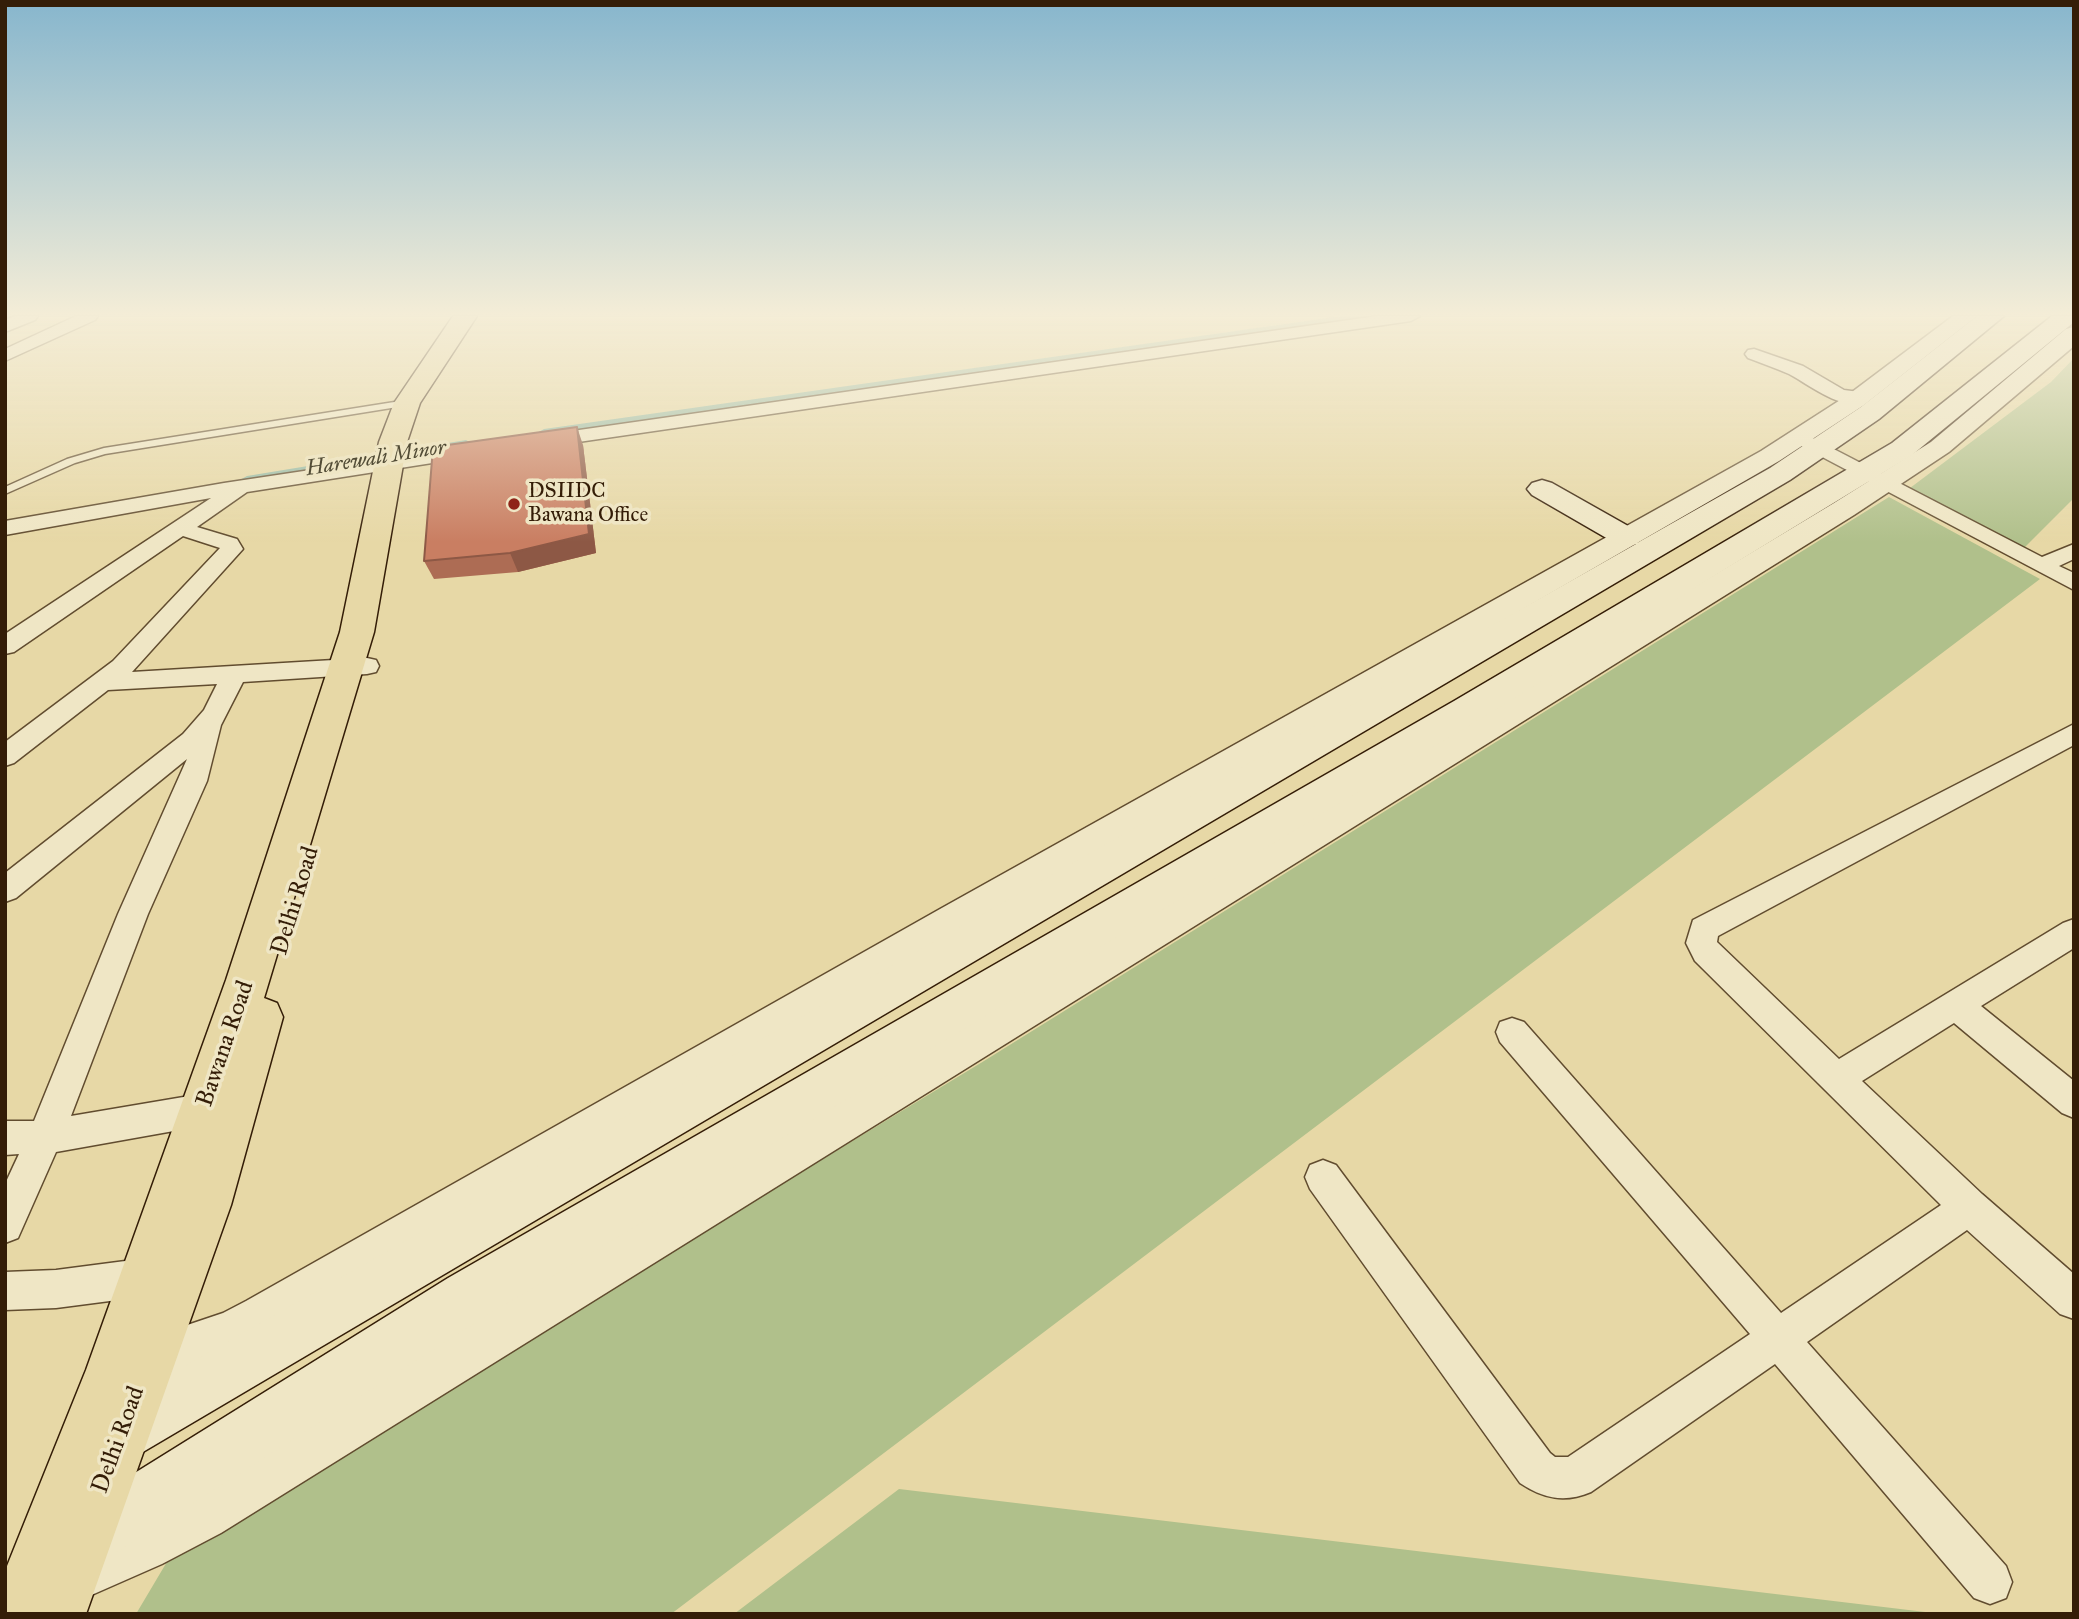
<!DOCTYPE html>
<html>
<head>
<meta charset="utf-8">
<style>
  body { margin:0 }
  #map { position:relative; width:2079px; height:1619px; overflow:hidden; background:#e7d8a6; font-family:"IM FELL Great Primer",serif }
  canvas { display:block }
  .frame { position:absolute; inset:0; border:7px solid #341d07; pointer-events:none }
</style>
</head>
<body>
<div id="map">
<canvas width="2079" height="1619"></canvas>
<div class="frame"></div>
</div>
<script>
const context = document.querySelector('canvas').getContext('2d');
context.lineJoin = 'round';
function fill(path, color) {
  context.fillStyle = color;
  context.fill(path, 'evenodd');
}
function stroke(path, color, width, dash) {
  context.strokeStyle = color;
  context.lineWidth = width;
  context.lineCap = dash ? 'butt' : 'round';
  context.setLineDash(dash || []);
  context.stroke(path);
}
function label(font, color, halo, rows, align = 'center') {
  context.font = font + ' "IM FELL Great Primer",serif';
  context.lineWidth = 7;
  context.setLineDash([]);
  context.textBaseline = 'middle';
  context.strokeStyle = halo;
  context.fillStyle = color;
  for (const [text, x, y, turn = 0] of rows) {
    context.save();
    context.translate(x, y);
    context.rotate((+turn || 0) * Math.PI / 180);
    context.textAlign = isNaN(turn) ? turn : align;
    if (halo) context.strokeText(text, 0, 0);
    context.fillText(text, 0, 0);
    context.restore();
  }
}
fill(new Path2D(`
  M2074,358V498L2022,550L1910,488L2051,382Z
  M1889,497L2040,579L671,1614H136L171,1555L984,1061Z
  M899,1489L1942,1614H734Z`), '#b0c08b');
fill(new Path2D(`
  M1341,316H1379L1371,321L544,439L535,434L544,429Z
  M466,440L475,445L472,449L247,486L238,481L247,476Z`), '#97baa5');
const service = new Path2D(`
  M407,400L412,403L410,405L105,454L75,463L5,494V487L67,459L104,448Z`);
const minor = new Path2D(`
  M15,316H38L35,320L5,332V320Z
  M76,316H98L95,320L5,361V349Z
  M1377,316H1420L1411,321L544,447L537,445L534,441L537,437L544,435Z
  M1754,349L1803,366L1844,390L1867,393L1870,397C1851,419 1807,383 1789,374C1776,368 1761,363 1748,358L1745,354L1748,350Z
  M1799,431L2042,557L2074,544V559L2059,566L2074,573V590L1792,441L1789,437L1792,433Z
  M470,446L477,448L480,452L477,456L247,492L197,527L237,539L243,549L132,672L367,658L376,660L379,666L376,672L367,674L243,682L221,725L207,781L148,914L71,1116L213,1092L225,1097L230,1108L225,1119L213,1124L56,1152L18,1238L5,1243V1184L19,1154L5,1155V1121H34L118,914L187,759L16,898L5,902V873L183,734L204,710L217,684L108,690L14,763L5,766V742L113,661L220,548L183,536L14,652L5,654V634L211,498L5,535V521L224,483Z
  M2074,724V745L1718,936L1717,942L1839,1059L2063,923L2074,919V948L1981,1006L2074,1081V1118L2062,1113L1954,1023L1862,1081L1982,1194L2074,1274V1319L2060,1314L1967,1230L1807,1342L2006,1566L2012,1582L2006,1598L1990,1604L1974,1598L1775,1364L1591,1492C1565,1503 1544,1499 1520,1483L1310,1189L1305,1177L1310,1165L1323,1160L1336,1165L1550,1453L1555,1457H1568L1750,1334L1500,1042L1496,1032L1500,1022L1512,1018L1524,1022L1781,1313L1941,1205L1695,961L1686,943L1693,920Z
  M156,1257L169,1263L175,1276L169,1289L156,1295L56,1308L5,1310V1272L56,1270Z`);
const tertiary = new Path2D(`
  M1953,316H1977L1864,405L1779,461L966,931L280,1335L232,1359L134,1392L116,1385L109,1367L116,1349L223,1313L246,1301L940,909L1761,451L1848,395Z
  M2074,327V346L1949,452L1854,515L221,1533L162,1564L62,1608L42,1600L34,1580L42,1560L124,1526L183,1495L1834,503L1931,442L2066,329Z`);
const secondary = new Path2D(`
  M1977,316H2004L1879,419L1790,480L131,1459L111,1468L91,1459L82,1439L91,1419L1636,544L1626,546L1615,543L1532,495L1527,489L1532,483L1542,480L1552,483L1637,531L1641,537L1637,543L1770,468L1861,407Z
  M2052,316H2074V322L1912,455L1480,719L486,1316L98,1564L77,1573L56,1564L47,1543L56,1522L448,1278L1454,701L1892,443Z`);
const primary = new Path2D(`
  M453,316H477L420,403L407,442L374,632L264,998L277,1003L283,1017L231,1205L86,1614H5V1571L86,1370L226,980L340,632L379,442L394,403Z`);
stroke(service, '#614c2f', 3);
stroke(minor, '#614c2f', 3);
stroke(tertiary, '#614c2f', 3);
stroke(secondary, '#341d07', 3);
stroke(primary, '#341d07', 3);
fill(service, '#efe6c5');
fill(minor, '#efe6c5');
fill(tertiary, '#efe6c5');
fill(secondary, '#efe6c5');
fill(primary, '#e7d8a6');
fill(new Path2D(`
  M583,445L596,553L518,572L434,579L424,561Z`), '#ad6c54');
fill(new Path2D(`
  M577,427L583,445L596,553L518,572L510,553Z`), '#8d5845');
const building = new Path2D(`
  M577,427L589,534L510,553L424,561L433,447Z`);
fill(building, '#c97e62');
stroke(building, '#8d5845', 2);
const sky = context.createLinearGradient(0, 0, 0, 542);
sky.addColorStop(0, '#87b6cd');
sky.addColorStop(0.58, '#f4edd7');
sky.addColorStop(1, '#f4edd700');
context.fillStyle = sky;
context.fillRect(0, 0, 2079, 542);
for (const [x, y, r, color] of [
  [514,504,7,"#8f2418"]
]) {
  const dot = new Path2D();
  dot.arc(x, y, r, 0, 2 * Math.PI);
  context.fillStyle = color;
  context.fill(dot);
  stroke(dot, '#efe6c5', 2.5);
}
label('italic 21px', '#524c36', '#efe6c5', [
  ["Harewali Minor",376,459,-9]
]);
label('21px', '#341d07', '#efe6c5', [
  ["DSIIDC",528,492],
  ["Bawana Office",528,516]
], 'left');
label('24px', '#341d07', '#efe6c5', [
  ["Delhi Road",296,901,-73],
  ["Bawana Road",226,1044,-71],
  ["Delhi Road",119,1440,-70]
]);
</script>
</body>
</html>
